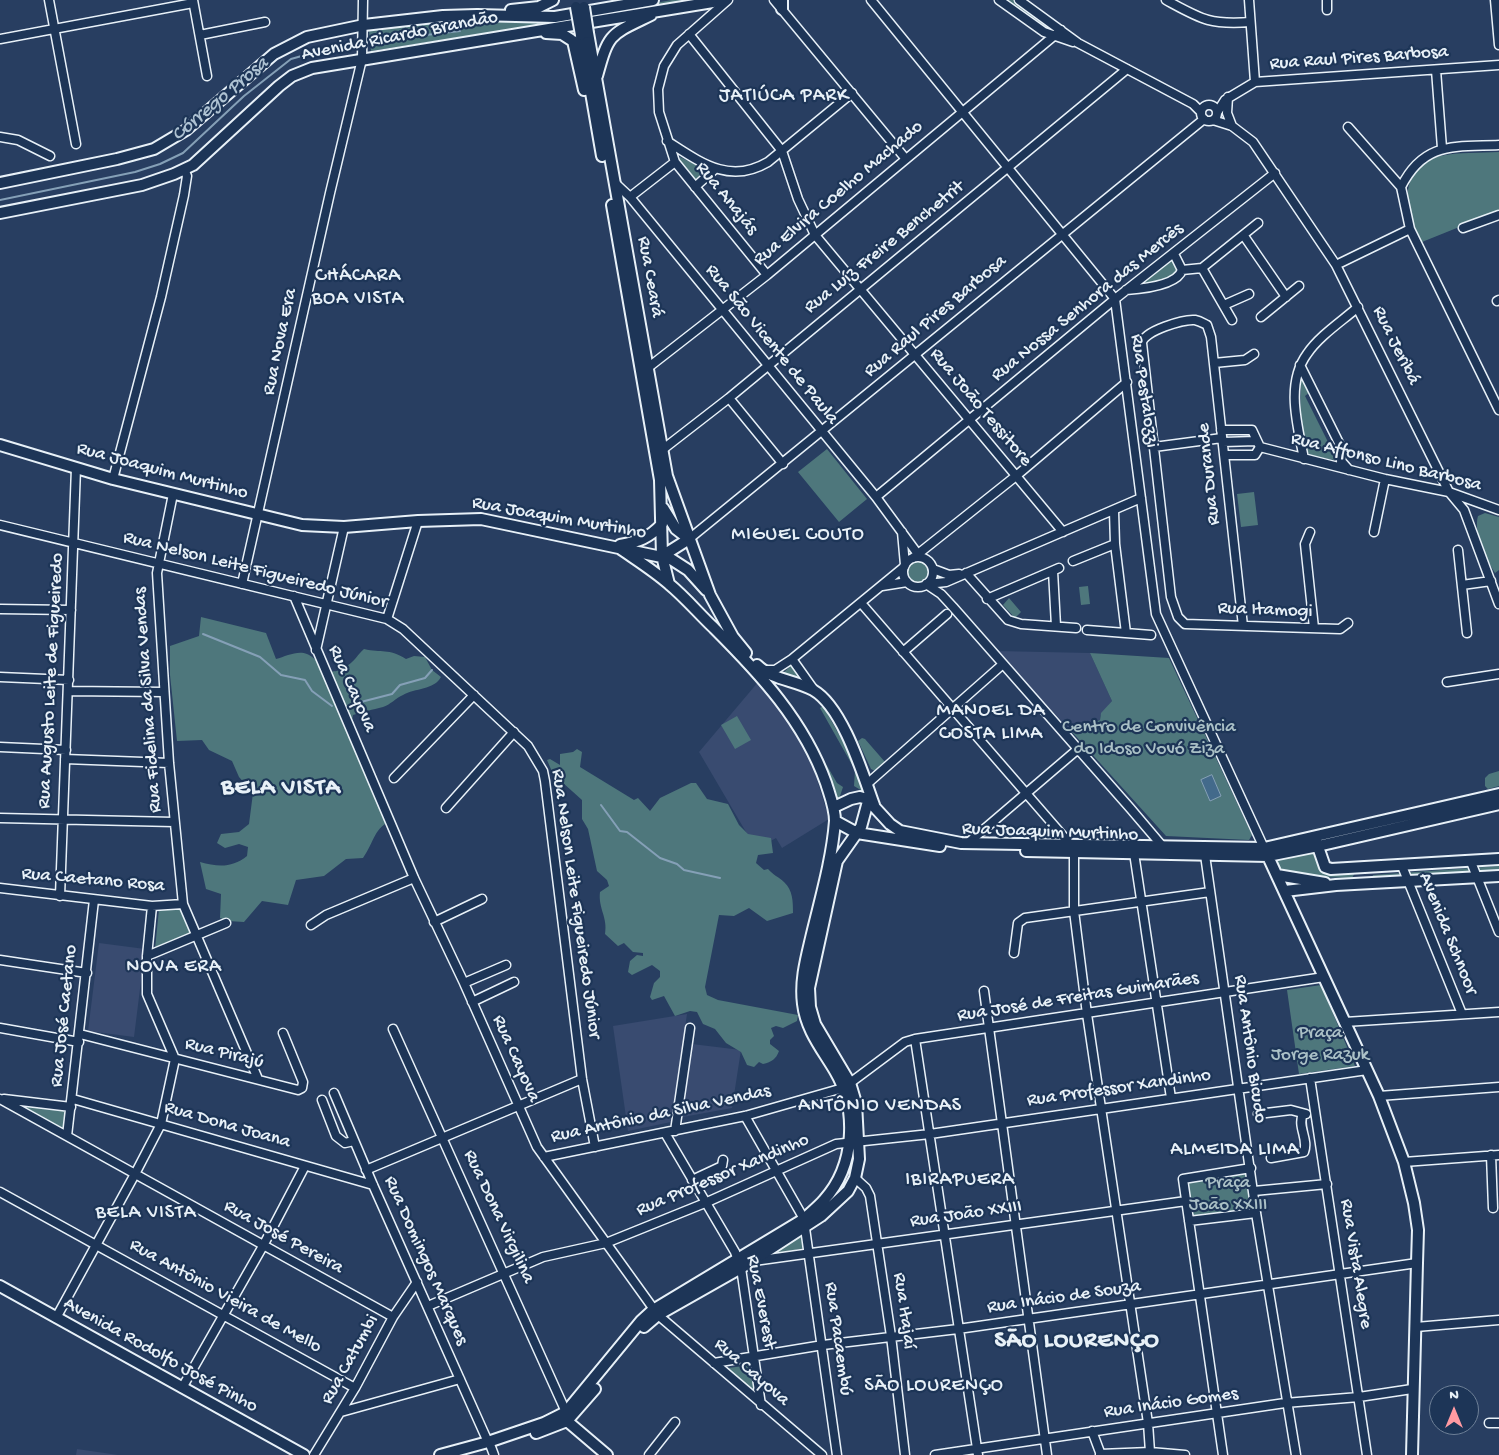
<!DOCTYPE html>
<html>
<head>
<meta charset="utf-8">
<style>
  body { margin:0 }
  #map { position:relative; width:1499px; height:1455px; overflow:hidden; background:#283e61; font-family:"Gochi Hand",sans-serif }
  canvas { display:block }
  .north { position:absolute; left:1429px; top:1385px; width:50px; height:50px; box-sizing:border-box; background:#1d3557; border:1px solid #6e8097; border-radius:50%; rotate:0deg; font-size:14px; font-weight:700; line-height:20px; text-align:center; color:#e8f1f8 }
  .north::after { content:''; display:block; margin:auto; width:18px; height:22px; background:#ff9aa2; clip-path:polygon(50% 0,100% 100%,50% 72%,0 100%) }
</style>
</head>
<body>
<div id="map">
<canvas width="1499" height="1455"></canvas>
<div class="north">N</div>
</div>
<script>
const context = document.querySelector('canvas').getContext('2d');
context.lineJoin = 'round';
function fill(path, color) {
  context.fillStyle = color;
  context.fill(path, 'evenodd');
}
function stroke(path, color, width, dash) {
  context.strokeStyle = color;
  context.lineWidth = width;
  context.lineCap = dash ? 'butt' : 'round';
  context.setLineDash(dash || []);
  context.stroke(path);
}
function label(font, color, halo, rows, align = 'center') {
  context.font = font + ' "Gochi Hand",sans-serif';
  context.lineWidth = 4.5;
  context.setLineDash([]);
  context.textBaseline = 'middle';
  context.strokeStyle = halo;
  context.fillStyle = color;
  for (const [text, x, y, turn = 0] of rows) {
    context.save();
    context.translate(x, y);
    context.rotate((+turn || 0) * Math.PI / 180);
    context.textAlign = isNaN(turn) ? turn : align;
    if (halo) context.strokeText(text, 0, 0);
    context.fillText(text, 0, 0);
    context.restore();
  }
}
fill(new Path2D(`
  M996,651L1090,653L1112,701L1100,716V720L1072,732Z
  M759,681L775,701L798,739L815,773L829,819L782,848L776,838L756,849L699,752Z
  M99,943L145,949L134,1037L88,1031Z
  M687,1014L671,1122L628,1131L613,1026Z
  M692,1044L741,1050L732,1108L683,1117Z
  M77,1449L118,1455H76Z`), '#394b70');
fill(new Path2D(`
  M672,0H698L371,51L369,31L418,22L469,18L574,17Z
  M1006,0H1015L1053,30L1043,27Z
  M1499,152V211L1422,242C1401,213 1399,167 1440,156C1459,152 1480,153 1499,152Z
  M680,157L708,171L696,181L678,162Z
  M1170,261H1174L1178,268C1174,283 1150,285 1137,284Z
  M1301,376L1310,392L1305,396L1331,448L1335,446L1339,453L1335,460L1309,456L1300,420Z
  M827,449L867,499L839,522L798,472Z
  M1254,492L1258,525L1241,527L1237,494Z
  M1485,513L1499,517V570L1495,573C1486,558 1473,533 1478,516Z
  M904,535L917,556L928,548L922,561L929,570L952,578C940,580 930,579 920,583L908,580L886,583L907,569Z
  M1088,586L1090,604L1081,605L1079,587Z
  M1009,598L1021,612L1015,618L1003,605Z
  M201,617L266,633L276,659C286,656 298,650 307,654C323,661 324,681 347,666C354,662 358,654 364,649C382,653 388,648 406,659L414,656L425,657L432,670L441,677C434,690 415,688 403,695C396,698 390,705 383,707C372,710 364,711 353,715L352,720L394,819C373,828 375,841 363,858L346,859L324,876L296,880L288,905L262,901L244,922L228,921L220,918L221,894L206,889L200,862C218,867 232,868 247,856L248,847L239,844L225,848L217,843L221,834L239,832L249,824L253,793L239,777L232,761L209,750L202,740L177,741L170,675V646L199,636Z
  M1090,653L1169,658L1252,835L1249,840L1166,836L1072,732L1100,720L1101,713L1112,701Z
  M793,664L804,680L783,673Z
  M823,706L850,754L864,792L854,786L855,770L820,708Z
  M737,716L751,740L735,749L721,725Z
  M801,721L837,783L843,787L839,799L836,800V794Z
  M862,738L865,739L885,762L875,771L871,769L858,741Z
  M577,749L582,752L580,767L634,800L638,798L650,811L660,798L691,783H696L707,799L728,804L739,825L748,834L771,838L773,853L758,855L756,863L764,870L768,869C773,875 779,877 784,882C793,890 793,902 793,913L767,921L749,908L734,916L719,915L705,987L707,995L718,1000L798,1015L797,1021L783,1028L776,1026L771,1028L774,1036L770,1040V1044L779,1051C776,1059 772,1062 763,1064L759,1062L754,1067L747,1065L741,1052L726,1043L715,1029L703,1024L697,1012L690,1011L675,1016L664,996L652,1000L650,997L654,983L660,977V971L652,965L632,975L628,972L630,961L637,955L643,956V953L633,952L624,943L618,946L605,934C608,917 598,909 600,892L609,886L607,880L597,871L588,829L582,819V800L553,774L547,760L550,759L560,765V754L573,752Z
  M1499,771V786L1488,789L1485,786V778L1489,774Z
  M1315,851L1321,870L1325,873L1356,871L1352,878L1318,877L1280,870L1276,860L1279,858Z
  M1499,866V874L1372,878L1373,875Z
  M181,908L193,933L155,949L159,909Z
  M1321,985L1355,1066L1299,1074L1287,990Z
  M8,1101L70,1109L66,1131Z
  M1247,1173L1251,1212L1194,1219L1187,1181Z
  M803,1234L805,1248L765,1256Z
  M752,1365L756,1391L753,1392L726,1370L728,1368Z`), '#4e777c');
const water = new Path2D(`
  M1212,775L1221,796L1210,801L1201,780Z`);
fill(water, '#436a8b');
stroke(water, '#85a0b7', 1);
stroke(new Path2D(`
  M366,42L460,31
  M0,200L135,172L160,164L183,153L244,96L291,59L337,46L361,43
  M203,634L260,657L281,675L305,680L312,691L332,706
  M353,704L392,694L400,685L425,678L432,670
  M601,805L620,831L627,832L660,858L677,864L684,870L720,878`), '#85a0b7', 2);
const minor = new Path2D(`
  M49,0L76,144
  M193,0L207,76
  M728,0L677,45L664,66L658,89L659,112L675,162L767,275
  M774,0L905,158
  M871,0L1115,299L1156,614L1264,848
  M999,0L1044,32L1073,42
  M1019,0L1078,43L1193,104L1201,112
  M1166,0C1201,19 1209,25 1250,22
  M1249,0L1255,82
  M1327,0V10
  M1495,0L1499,45
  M689,34L782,151L798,199L815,235L1063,532
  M200,35L265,22
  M0,39L193,3
  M1436,70L1442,148
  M1228,97L1227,113L1232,126
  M1201 113a8 8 0 1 1 16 0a8 8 0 1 1-16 0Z
  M1218,111L1225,100L1255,82L1499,65
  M1213,120L1232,126L1253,142L1336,265L1449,492L1464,510L1499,604
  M1348,127L1401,187
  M0,137L18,140L50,156
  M667,141C700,162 729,185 768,162L852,93
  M1499,145C1455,147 1424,141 1401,187L1410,229L1499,410
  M615,183L630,197L876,497L920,557
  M695,187L715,169
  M630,197L675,162
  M1463,228L1499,215
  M1244,236L1286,297
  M1336,265L1410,229
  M1202,268L1232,320
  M1182,270L1202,268L1258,223
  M1126,290C1140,289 1177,286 1182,270L1174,254
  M1497,301L1499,300
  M1224,305L1249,294
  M1261,317L1299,286
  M1214,363L1245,360L1254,354
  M1300,365L1342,449L1341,461L1349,470
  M645,370L767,275L1061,30
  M729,398L783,464
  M1221,430H1252L1260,447L1385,479L1449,492L1499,510
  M1223,442L1256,441
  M1154,447L1222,438
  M662,450L729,398L1127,69
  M1224,455H1255L1260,447
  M1304,459C1298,427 1285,384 1307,354C1319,336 1342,321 1358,307
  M113,479L161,297L184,195L187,176L184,169
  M173,494L157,573L169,763L183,904L258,1079
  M876,497L1115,299L1275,173
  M1114,511L1115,544L1126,633
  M0,525L387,619L403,629L528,746L543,771L545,781L582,1079L595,1147
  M902,532L905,565
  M1310,532L1305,544L1314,628
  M1374,532L1385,479
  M689,539L1204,119
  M1458,550L1467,633
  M903 572a15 15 0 1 1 30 0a15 15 0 1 1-30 0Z
  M913,558L1016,476L1127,382
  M1073,561L1115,544
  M933,569L949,575L959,574
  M1053,571L1056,626
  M966,573L1008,620L1021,624L1076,628
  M242,584L330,193L362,59L363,0
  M926,584L941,594L953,607L1130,808L1164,848
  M927,584L946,582L1141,498
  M1462,585L1491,581
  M882,586L907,582
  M294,596L414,878L464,983L537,1147L658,1315L822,1455
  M987,599L1059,568
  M861,603L1071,845
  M0,609L71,610
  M387,619L418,521
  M1243,626L1211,337L1207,325C1203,323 1200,321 1195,320C1184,319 1143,331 1142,343L1171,597L1178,617L1185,624L1340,629L1348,623
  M1087,630L1151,635
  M316,650L344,527
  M903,652L947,614
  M792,659L814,690
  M765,670H775L792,659L904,567
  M0,677L69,680
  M1447,682L1499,674
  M68,691L164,692
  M0,747L66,750
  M65,759L169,763
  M394,778L474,695
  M867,784L1003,664
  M446,808L514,732
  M0,818L174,822
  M968,843L1078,749
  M1074,852V911L1087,1014L1148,1423L1150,1452
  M1134,853L1171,1098
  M1205,855L1256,1213L1296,1455
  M1471,862L1499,932
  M1402,866L1462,1014
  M0,888L152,906L183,904
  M60,896L76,468
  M434,922L482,899
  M311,925L326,915L414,878
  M1014,953L1018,923L1025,918L1210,892
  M147,956L226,923
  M0,960L87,973
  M464,983L506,965
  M984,991L1047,1455
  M472,1002L514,982
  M1345,1022L1499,1012
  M0,1028L79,1042
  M393,1029L566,1412
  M80,1034L298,1090L302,1088L303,1082L283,1033
  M915,1039L978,1455
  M1310,1078L1367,1455
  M850,1083L905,1042L915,1039L1324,977
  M334,1093L373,1185L488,1442
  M1379,1096L1499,1087
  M0,1099L393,1317
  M4,1099L71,1107
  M73,1099L373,1185
  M322,1100L336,1136L345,1143L354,1141
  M1258,1114L1291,1110L1306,1114
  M745,1116L804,1219
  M675,1131L690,1028
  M665,1133L735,1252L741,1268L761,1405
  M67,1136L94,900
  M1491,1155L1493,1208
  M544,1157L745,1116L843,1088
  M1271,1158L1304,1152C1309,1139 1297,1127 1303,1114
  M1404,1162L1499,1155
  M366,1170L582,1079
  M855,1178L866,1188L870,1196L891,1336L905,1455
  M692,1180L722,1166L723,1160
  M1254,1191L1327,1184
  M0,1192L355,1388
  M1189,1221L1256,1213
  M805,1228L837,1455
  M754,1261L1186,1201
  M428,1306L543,1257L606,1243L705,1203L836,1144L930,1134L1367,1070
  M56,1318L135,1174L161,1124L175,1059L147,994V956L152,906
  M1416,1327L1499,1320
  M714,1363L823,1345L958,1329L1417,1263
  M182,1388L263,1246L305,1166
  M341,1412L460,1379
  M1489,1423H1499
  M1092,1431L1101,1455
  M491,1447L494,1455
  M1100,1454L1150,1452L1185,1455
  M314,1455L355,1388L393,1317L417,1282
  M649,1455L675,1422
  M935,1455L1285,1403L1359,1397L1412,1389
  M1223,1455L1183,1179L1251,1168`);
const major = new Path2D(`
  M782,0V9
  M511,10L539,7L553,0
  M546,33L562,34L573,41L584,90
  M588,33L667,476L710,595L733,637L746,653
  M581,35L602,156
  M597,76C609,32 610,35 651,15
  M0,183L117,159L154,149L186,130L274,54L307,37L364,25L443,16L477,15L555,17L653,0
  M612,205L660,480L662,556L669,584
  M0,213L142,185L174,174L193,165L279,86L292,76L312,68L725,0
  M0,445L113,479L302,525L344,527L418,521L481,519L671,559L688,570L706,590
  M663,508L676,529L689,539
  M620,545C638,542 649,538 662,524
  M662,556L689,539
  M757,665C772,680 795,680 813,690C843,707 863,775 874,805
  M834,807L851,799L860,797L867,799L890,824L900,831L961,843L1264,848L1499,794
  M835,821L857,833L940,846
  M1316,841L1325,867L1331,869L1499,859
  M1265,850L1379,1096L1404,1162L1414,1203L1418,1230L1417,1263L1412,1455
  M1026,851L1268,856L1318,846L1499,804
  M1277,875L1325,883
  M1285,891L1336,885L1499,876
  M0,1286L304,1455
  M644,1327L658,1315L741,1268L821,1216L848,1191L855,1178L859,1159L856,1103L850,1083L815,1024L810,1007L809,988L837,861L861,827L870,794
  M565,1415L567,1421L607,1455
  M536,1433L567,1421L595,1389
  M440,1455L488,1442L544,1423L566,1412L641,1321L653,1310L804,1219C810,1213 818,1207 824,1200C855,1166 858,1110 835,1071C822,1049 806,1030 803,1004C800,981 806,959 811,938C820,900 832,860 835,821C835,808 830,796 826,783C804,721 760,674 714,628C699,614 685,597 669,584C653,570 635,559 618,547`);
stroke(minor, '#e8f1f8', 11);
stroke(major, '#e8f1f8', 14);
stroke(minor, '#1d3557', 8);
stroke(major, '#1d3557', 10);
const majorBridge = new Path2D(`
  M576,7L581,35
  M584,7L588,33`);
stroke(majorBridge, '#e8f1f8', 14, []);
stroke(majorBridge, '#1d3557', 10);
label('19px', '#e8f1f8', '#1d3557', [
  ["Avenida Ricardo Brandão",400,37,-11],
  ["Rua Raul Pires Barbosa",1359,59,-4],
  ["Rua Elvira Coelho Machado",839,194,-40],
  ["Rua Anajás",726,199,51],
  ["Rua Luíz Freire Benchetrit",885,248,-39],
  ["Rua Ceará",649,277,80],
  ["Rua Nossa Senhora das Mercês",1088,303,-39],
  ["Rua Raul Pires Barbosa",936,317,-40],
  ["Rua Nova Era",281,342,-78],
  ["Rua São Vicente de Paula",771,345,51],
  ["Rua Jeribá",1395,346,64],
  ["Rua Pestalozzi",1143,391,82],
  ["Rua João Tessitore",980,408,50],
  ["Rua Affonso Lino Barbosa",1386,463,14],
  ["Rua Joaquim Murtinho",162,472,15],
  ["Rua Durande",1210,474,-96],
  ["Rua Joaquim Murtinho",559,519,10],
  ["Rua Nelson Leite Figueiredo Júnior",255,571,14],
  ["Rua Itamogi",1265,611,2],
  ["Rua Augusto Leite de Figueiredo",52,681,-87],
  ["Rua Cayova",351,689,66],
  ["Rua Fidelina da Silva Vendas",149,700,-94],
  ["Rua Joaquim Murtinho",1050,833,2],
  ["Rua Caetano Rosa",93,881,5],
  ["Rua Nelson Leite Figueiredo Júnior",575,904,82],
  ["Avenida Schnoor",1447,934,68],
  ["Rua José de Freitas Guimarães",1078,998,-9],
  ["Rua José Caetano",65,1016,-84],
  ["Rua Antônio Bicudo",1249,1049,82],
  ["Rua Pirajú",224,1054,14],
  ["Rua Cayova",515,1059,66],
  ["Rua Professor Xandinho",1119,1089,-8],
  ["Rua Antônio da Silva Vendas",661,1115,-12],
  ["Rua Dona Joana",227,1126,16],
  ["Rua Professor Xandinho",723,1176,-23],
  ["Rua João XXIII",966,1215,-8],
  ["Rua Dona Virgilina",498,1217,65],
  ["Rua José Pereira",283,1238,29],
  ["Rua Domingos Marques",425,1261,66],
  ["Rua Vista Alegre",1355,1264,81],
  ["Rua Antônio Vieira de Mello",225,1297,29],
  ["Rua Inácio de Souza",1064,1298,-8],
  ["Rua Everest",760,1302,79],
  ["Rua Itajaí",903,1311,82],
  ["Rua Pacaembú",837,1339,82],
  ["Avenida Rodolfo José Pinho",160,1356,29],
  ["Rua Catumbi",351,1360,-61],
  ["Rua Cayova",751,1373,41],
  ["Rua Inácio Gomes",1171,1404,-8]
]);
label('19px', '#aac0c6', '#1d3557', [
  ["Centro de Convivência",1149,728],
  ["do Idoso Vovó Ziza",1149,750],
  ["Praça",1320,1034],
  ["Jorge Razuk",1320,1056],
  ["Praça",1228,1184],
  ["João XXIII",1228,1206]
]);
context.letterSpacing = '1px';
label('20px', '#e8f1f8', '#1d3557', [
  ["JATIÚCA PARK",784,97],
  ["CHÁCARA",358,277],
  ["BOA VISTA",358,300],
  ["MIGUEL COUTO",798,536],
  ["MANOEL DA",991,712],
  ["COSTA LIMA",991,735],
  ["NOVA ERA",174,968],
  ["ANTÔNIO VENDAS",880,1107],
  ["ALMEIDA LIMA",1235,1151],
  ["IBIRAPUERA",960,1181],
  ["BELA VISTA",146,1214],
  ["SÃO LOURENÇO",934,1387]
]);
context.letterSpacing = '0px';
label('italic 20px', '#aec2d2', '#1d3557', [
  ["Córrego Prosa",221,100,-40]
]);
context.letterSpacing = '1px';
label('bold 24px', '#e8f1f8', '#1d3557', [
  ["BELA VISTA",281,789],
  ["SÃO LOURENÇO",1077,1342]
]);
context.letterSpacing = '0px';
</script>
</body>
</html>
